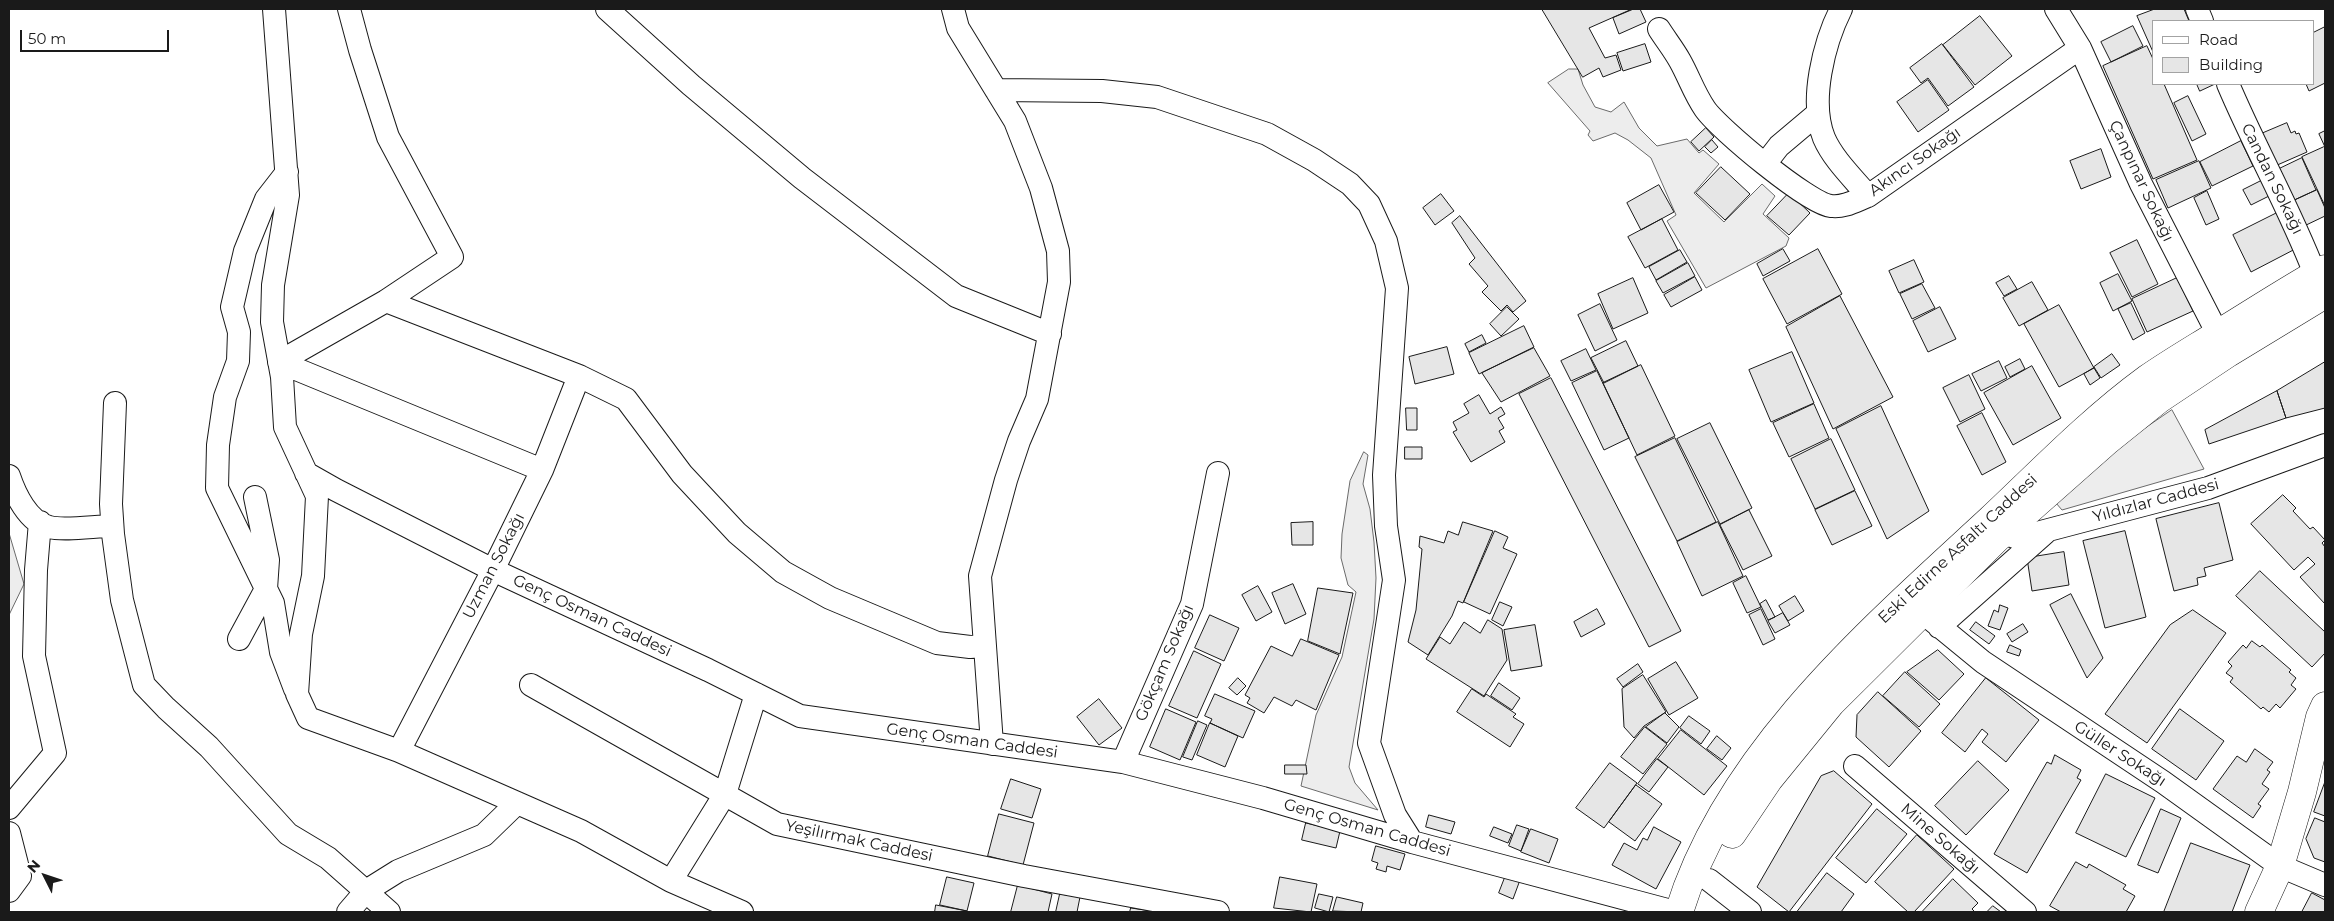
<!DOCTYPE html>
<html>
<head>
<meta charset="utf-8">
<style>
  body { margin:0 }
  #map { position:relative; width:2334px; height:921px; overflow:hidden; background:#fff; font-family:Montserrat,sans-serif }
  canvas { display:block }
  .frame { position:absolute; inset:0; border:10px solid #1a1a1a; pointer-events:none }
  .legend { position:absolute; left:2152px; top:20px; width:162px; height:65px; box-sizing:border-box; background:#fff; border:1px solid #a3a3a3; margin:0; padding:6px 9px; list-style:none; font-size:15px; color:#1a1a1a }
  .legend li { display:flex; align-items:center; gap:10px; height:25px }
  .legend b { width:25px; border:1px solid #a3a3a3 }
  .north { position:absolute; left:20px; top:851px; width:50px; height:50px; -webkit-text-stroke:4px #fff; paint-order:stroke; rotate:311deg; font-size:14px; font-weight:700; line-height:20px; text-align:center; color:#1a1a1a }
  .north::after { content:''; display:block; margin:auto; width:18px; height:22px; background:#1a1a1a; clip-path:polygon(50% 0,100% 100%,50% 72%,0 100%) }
  .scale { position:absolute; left:20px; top:30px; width:149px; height:22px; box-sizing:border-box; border:2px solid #1a1a1a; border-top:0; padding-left:6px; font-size:15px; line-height:18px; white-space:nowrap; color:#1a1a1a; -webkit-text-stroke:4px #fff; paint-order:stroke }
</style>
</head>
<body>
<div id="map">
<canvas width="2334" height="921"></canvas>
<div class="frame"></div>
<ul class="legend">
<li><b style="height:6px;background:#fff"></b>Road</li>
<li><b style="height:14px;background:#e6e6e6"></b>Building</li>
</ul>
<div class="north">N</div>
<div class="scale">50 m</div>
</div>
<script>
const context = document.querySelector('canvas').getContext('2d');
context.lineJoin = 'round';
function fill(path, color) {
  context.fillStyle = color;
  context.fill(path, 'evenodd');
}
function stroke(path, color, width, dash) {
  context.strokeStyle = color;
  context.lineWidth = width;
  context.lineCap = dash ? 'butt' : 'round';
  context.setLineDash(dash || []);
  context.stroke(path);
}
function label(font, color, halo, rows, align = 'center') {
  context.font = font + ' Montserrat,sans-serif';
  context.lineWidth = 4;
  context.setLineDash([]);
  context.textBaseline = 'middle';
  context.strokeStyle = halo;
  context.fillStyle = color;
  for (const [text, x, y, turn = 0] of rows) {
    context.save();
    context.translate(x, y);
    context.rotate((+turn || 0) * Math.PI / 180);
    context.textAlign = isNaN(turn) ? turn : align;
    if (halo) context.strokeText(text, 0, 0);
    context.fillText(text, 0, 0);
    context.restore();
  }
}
const built = new Path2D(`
  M1569,69H1578L1583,85L1595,107L1611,112L1624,102L1639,128L1657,146L1687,139L1699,153L1703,150L1719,164L1694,193L1724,222L1762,184L1775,196L1763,214L1789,238L1786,246L1706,288L1667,221L1676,215L1651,158L1628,140L1615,133L1593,141L1588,135L1590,131L1548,83Z
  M2172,410L2204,469L2062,510L2056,503L2116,448Z
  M1364,452L1368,455L1363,484L1370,509L1374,542L1376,578L1374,619L1349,767L1355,783L1378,810L1301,786L1316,715L1342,657L1356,592L1348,585L1341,558L1342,534L1350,481Z
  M9,533L24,584L9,615Z`);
fill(built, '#ededed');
stroke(built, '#6a6a6a', 1);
const building = new Path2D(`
  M1542,9H1632L1589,28L1605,58L1616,55L1621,70L1603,77L1599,68L1583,77Z
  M1634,9H1640L1646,22L1619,34L1613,18Z
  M2155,9H2184L2189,21H2153V52L2137,16Z
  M1980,16L2012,56L1975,85L1943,45Z
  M2133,26L2143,46L2111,62L2101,42Z
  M2325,27V83L2309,91L2306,84H2313V33Z
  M1645,44L1651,62L1623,71L1617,53Z
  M1942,44L1974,87L1948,106L1928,78L1921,83L1910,68Z
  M2147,46L2153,59V84H2164L2197,160L2153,179L2103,66Z
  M1928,80L1949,110L1918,132L1897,102Z
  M2197,84H2215L2200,91Z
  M2188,96L2206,134L2192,141L2174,103Z
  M2287,123L2291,133L2295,131L2296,134L2299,133L2307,152L2275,166L2261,134Z
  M1706,128L1714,137L1699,151L1691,142Z
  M2325,131V147L2319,134Z
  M1712,140L1718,147L1711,153L1705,147Z
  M2241,141L2253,166L2212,186L2200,162Z
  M2324,147L2325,148V206L2302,157Z
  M2101,149L2111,177L2081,189L2070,161Z
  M2302,158L2316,190L2290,202L2277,170Z
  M2199,161L2211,188L2168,208L2156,180Z
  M1721,167L1750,194L1725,220L1696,193Z
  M2261,181L2269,196L2251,205L2243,190Z
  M1659,185L1674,212L1641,230L1627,203Z
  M2317,190L2325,208V216L2302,227L2291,202Z
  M2207,191L2219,219L2206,225L2194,198Z
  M1789,193L1810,213L1789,235L1767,216Z
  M1441,194L1454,211L1435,225L1423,208Z
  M2283,210L2301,246L2251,272L2233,235Z
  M1460,216L1526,301L1513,312L1507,305L1501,311L1482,292L1488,286L1469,264L1475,258L1452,223Z
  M1662,219L1678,250L1645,268L1628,237Z
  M2137,240L2158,284L2132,297L2110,253Z
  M1783,249L1790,261L1763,276L1757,264Z
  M1818,249L1842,294L1787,324L1763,279Z
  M1680,250L1687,262L1656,280L1649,267Z
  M1914,260L1924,282L1899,293L1889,271Z
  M1688,263L1695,276L1663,293L1656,281Z
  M2118,274L2132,301L2113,311L2100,283Z
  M2009,276L2017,289L2004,296L1996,283Z
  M1695,277L1702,290L1671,307L1664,295Z
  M1633,278L1648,313L1613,329L1598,294Z
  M2177,278L2193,311L2147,332L2132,299Z
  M2032,282L2048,310L2019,326L2003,298Z
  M1922,284L1935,308L1912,319L1900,294Z
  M1840,296L1893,397L1833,429L1786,327Z
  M2131,303L2145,333L2133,340L2118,309Z
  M1600,304L1617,340L1595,351L1578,315Z
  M2059,305L2094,368L2059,387L2024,324Z
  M1507,307L1519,319L1501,336L1490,324Z
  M1940,307L1956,339L1928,352L1913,321Z
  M1524,326L1534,347L1479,374L1469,353Z
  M1482,335L1486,343L1469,352L1465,344Z
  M1626,341L1638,366L1604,383L1591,358Z
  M1447,347L1454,374L1415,384L1409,357Z
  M1534,348L1550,376L1501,402L1482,373Z
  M1586,349L1596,370L1571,381L1561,361Z
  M1792,352L1814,403L1771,422L1749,370Z
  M2112,354L2120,365L2101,378L2094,367Z
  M2020,359L2025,369L2010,377L2005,367Z
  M1999,361L2007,378L1981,391L1972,374Z
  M2325,362V408L2286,418L2277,391Z
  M1641,365L1675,436L1637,455L1603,383Z
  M2032,366L2061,418L2013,445L1984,393Z
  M2094,368L2100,378L2090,385L2084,374Z
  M1597,371L1629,438L1604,450L1572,383Z
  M1969,375L1985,409L1960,422L1943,388Z
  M1551,378L1681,631L1649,647L1519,394Z
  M2277,391L2286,418L2209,444L2205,430Z
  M1479,395L1490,414L1501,407L1505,414L1498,418L1504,428L1499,431L1505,442L1471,462L1453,432L1457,430L1453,422L1469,413L1464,404Z
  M1814,404L1829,438L1789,457L1773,423Z
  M1881,406L1929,511L1887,539L1836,429Z
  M1406,408H1417V430H1407Z
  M1982,413L2006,462L1982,475L1957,426Z
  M1710,423L1752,508L1720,524L1677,439Z
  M1675,438L1716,522L1677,541L1635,457Z
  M1831,439L1855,490L1815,509L1791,459Z
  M1405,447H1422V459H1405Z
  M1855,491L1872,526L1832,545L1815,510Z
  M2283,495L2296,508L2293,511L2310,529L2313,527L2325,540L2322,543L2325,547V604L2300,577L2315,564L2308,557L2294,570L2251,524Z
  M2219,503L2233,560L2204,568L2206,576L2197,578L2198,585L2174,591L2156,519Z
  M1749,510L1772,556L1743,570L1720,525Z
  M1313,522V545H1292L1291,523Z
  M1463,522L1493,531L1463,603L1458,601L1452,616L1428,655L1408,642L1416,610L1422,549L1419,547L1420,536L1444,543L1448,531L1458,535Z
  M1718,522L1743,576L1702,596L1677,542Z
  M1495,531L1508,537L1503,548L1517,554L1490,614L1464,602Z
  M2125,531L2146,617L2105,628L2083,541Z
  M2064,552L2069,585L2032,591L2027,558Z
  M2260,571L2325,632V653L2312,667L2236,596Z
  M1746,576L1761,607L1747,613L1733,583Z
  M1293,584L1306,614L1285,624L1272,593Z
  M1258,586L1272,612L1256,621L1242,595Z
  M1318,588L1353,593L1340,654L1308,641Z
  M2071,594L2103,658L2087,678L2050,605Z
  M1795,596L1804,611L1788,621L1779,606Z
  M1766,600L1775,617L1768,620L1760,604Z
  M1500,602L1512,607L1503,626L1492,620Z
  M2000,605L2008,608L2000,630L1988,626L1994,610L1998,612Z
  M1597,609L1605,624L1581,637L1574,622Z
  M1761,609L1775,639L1763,645L1749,615Z
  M2193,610L2226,633L2147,743L2105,714L2170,625Z
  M1783,613L1790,625L1775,633L1768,621Z
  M1210,615L1239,628L1224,661L1195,648Z
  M1488,620L1502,629L1507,660L1484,696L1426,659L1440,637L1450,644L1464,622L1480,633Z
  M1976,622L1995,636L1989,644L1970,630Z
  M2023,624L2028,632L2012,642L2007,634Z
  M1535,625L1542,666L1511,671L1504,630Z
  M1301,639L1339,655L1316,710L1296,700L1292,706L1274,697L1264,713L1247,703L1250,698L1245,695L1271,646L1292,656Z
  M2252,641L2260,647L2262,645L2291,670L2289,672L2296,678L2291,685L2296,689L2280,708L2276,704L2269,712L2263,707L2261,709L2230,682L2233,678L2226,673L2232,666L2228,662L2243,645L2246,648Z
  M2010,645L2021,650L2019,656L2007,652Z
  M1938,650L1964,674L1939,700L1907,672Z
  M1194,651L1221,664L1197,718L1169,706Z
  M1676,662L1698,698L1669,715L1648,679Z
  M1638,664L1643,672L1623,687L1617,679Z
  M1905,672L1940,704L1919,727L1883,696Z
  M1643,675L1666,712L1644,726L1634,738L1624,727L1622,689Z
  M1238,678L1246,686L1237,695L1229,688Z
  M1986,678L2039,720L2006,762L1982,742L1988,734L1982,729L1965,752L1942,733Z
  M1499,683L1520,698L1512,710L1491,696Z
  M1472,689L1484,697L1486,694L1516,714L1513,717L1524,724L1510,747L1457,712Z
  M1878,692L1921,731L1889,767L1856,737L1857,715Z
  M1215,694L1255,711L1243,738L1210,723L1212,719L1205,716Z
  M1099,699L1122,728L1099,745L1077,717Z
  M1166,709L1196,722L1180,760L1150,747Z
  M2180,709L2224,741L2196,780L2152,749Z
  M1665,713L1679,727L1667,743L1646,727Z
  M1689,716L1710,731L1701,744L1680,728Z
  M1198,721L1207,725L1192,760L1183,757Z
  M1210,723L1238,736L1225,767L1197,755Z
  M1645,727L1667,744L1643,774L1621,757Z
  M1681,730L1727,766L1704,795L1658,759Z
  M1717,736L1731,748L1722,760L1707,749Z
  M2255,749L2273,762L2267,770L2270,772L2262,784L2269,789L2258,804L2261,806L2253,818L2213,789L2237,756L2246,762Z
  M2055,755L2081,770L2077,778L2081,780L2027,873L1994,854L2047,762L2051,764Z
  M1657,759L1668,767L1649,792L1638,784Z
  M1978,761L2009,790L1966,835L1935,806Z
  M1610,763L1637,783L1604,828L1576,808Z
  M1285,765H1306L1307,774H1285Z
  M1834,771L1872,804L1789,912L1757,887L1821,776Z
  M2106,774L2155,798L2126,857L2076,833Z
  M1011,779L1041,789L1032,818L1001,809Z
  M2325,782V816L2314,812Z
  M1636,785L1662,804L1635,841L1609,822Z
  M1877,809L1907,834L1866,883L1836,858Z
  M2161,809L2181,818L2158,873L2138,865Z
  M999,814L1034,823L1023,865L988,856Z
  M1429,815L1455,822L1451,834L1426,827Z
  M2315,818L2325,822V862L2314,858L2306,839Z
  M1306,823L1340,831L1336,848L1302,840Z
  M1517,825L1529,829L1521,851L1509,846Z
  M1494,827L1512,834L1508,843L1490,836Z
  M1654,827L1681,842L1656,889L1612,865L1624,843L1637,850L1643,838L1647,840Z
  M1531,829L1558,839L1549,863L1521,852Z
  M1917,835L1954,869L1914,912H1908L1875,882Z
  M2191,843L2250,865L2232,912H2164Z
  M1376,846L1405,854L1400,870L1387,866L1386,872L1376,869L1378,863L1372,861Z
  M2076,862L2087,868L2089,864L2126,885L2123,889L2135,896L2126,912H2061L2050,906Z
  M1827,873L1854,894L1841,912H1797Z
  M1506,875L1520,880L1513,899L1499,893Z
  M947,877L974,883L967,911L940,905Z
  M1280,877L1317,884L1311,912L1274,908Z
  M1953,879L1978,903L1972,909L1975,912H1922Z
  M1018,885L1052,894L1048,912H1011Z
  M2312,893L2325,900V912H2302Z
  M1060,894L1080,897L1077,912H1056Z
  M1319,894L1333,897L1329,912L1315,908Z
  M1337,897L1363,903L1361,912L1333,911Z
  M936,905L967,911V912H935Z
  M1993,906L2001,912H1987Z
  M1131,908L1158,912H1130Z`);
fill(building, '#e6e6e6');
stroke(building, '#1a1a1a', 1);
const minor = new Path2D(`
  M274,9L288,195L273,285L272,322L282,377L285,427L317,496L313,576L301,634L297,694L308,718L399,751L581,831L671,881L742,912
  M607,9L691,85L802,178L956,296L1050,334
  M953,9L958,28L1015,121L1041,188L1058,251L1059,282L1037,399L1019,441L1006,480L980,576L992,744
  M1841,9C1824,43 1809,101 1824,138C1833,159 1853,178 1868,196
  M2056,9L2080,48L2141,184L2225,348
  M2197,9L2202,21
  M1659,29C1666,40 1674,50 1680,61C1689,77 1694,93 1705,109C1719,129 1809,204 1831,206C1844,208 1857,200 1868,196L2080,48
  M2228,84C2255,148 2290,209 2315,274
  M996,90L1102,91L1157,97L1267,134L1314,160L1350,184L1369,204L1386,241L1397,288L1384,475L1386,526L1394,580L1369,743L1395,815L1412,842
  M1765,164L1779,146L1817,114
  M287,172L266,199L245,251L232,307L239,332L238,361L225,397L218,445L217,488L273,603L281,652L295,689
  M386,301L579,376L626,399L682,474L737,533L783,572L830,598L937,643L970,647L984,646
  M279,362L386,301L452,257L388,137L360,50L349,9
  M279,362L542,470
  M115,403L111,504L113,534L122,600L144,685L166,708L209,747L288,834L328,858L389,912
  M306,473L336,490L493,570L708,670L800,716L1123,762L1263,798L1412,842L1675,912
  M9,476C15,494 28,522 49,527C64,531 96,526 112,526
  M1993,522L2003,533L2018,538L2208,488L2325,445
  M1922,612L1983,662L2163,782L2280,866L2325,885
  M1939,627L2045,533
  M239,639L266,589L268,560L255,497
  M531,685L777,824L1024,876L1218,912
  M399,751L493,570L542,470L579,376
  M1123,762L1192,604L1218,473
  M1855,766L2025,912
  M9,808L55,753L34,656L36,570L40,522
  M9,833L20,876L9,891
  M1709,880L1750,912
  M671,881L725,794L756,694
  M348,912L366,891L398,871L484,835L517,803`);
const major = new Path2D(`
  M1732,834L1769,779L1831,703L1996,539L2108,440L2159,399L2228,353L2325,294
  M1679,912C1728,752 1872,629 1991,519C2042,471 2091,420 2147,379C2170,363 2194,349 2218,334C2254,312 2289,289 2325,269
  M2259,912L2280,866L2302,792L2320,717L2325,706`);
stroke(minor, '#1a1a1a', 24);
stroke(major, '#1a1a1a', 29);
stroke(minor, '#fff', 22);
stroke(major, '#fff', 28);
label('16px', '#1a1a1a', '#fff', [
  ["Akıncı Sokağı",1915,162,-35],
  ["Candan Sokağı",2272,179,64],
  ["Çanpınar Sokağı",2141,181,65],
  ["Yıldızlar Caddesi",2156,501,-15],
  ["Eski Edirne Asfaltı Caddesi",1958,549,-43],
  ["Uzman Sokağı",494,566,-63],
  ["Genç Osman Caddesi",592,616,25],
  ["Gökçam Sokağı",1165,663,-67],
  ["Genç Osman Caddesi",972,741,8],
  ["Güller Sokağı",2120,754,33],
  ["Genç Osman Caddesi",1367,828,16],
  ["Mine Sokağı",1940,839,41],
  ["Yeşilırmak Caddesi",859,841,12]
]);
</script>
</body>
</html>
